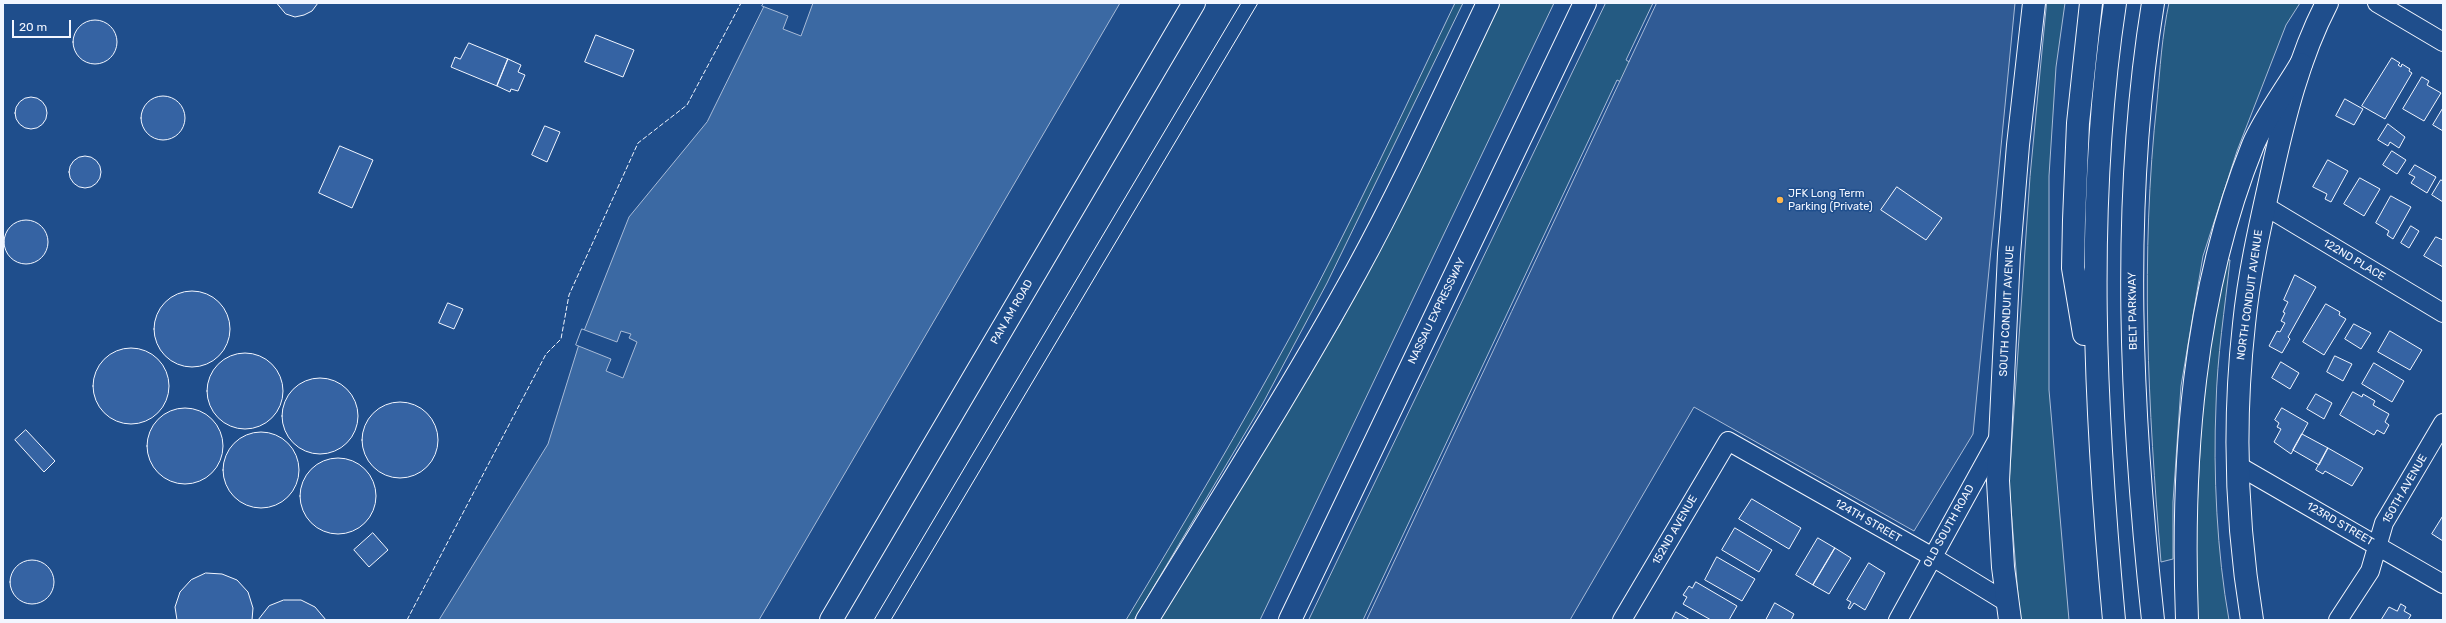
<!DOCTYPE html>
<html>
<head>
<meta charset="utf-8">
<style>
  body { margin:0 }
  #map { position:relative; width:2446px; height:623px; overflow:hidden; background:#1f4e8c; font-family:Rubik,sans-serif }
  canvas { display:block }
  .frame { position:absolute; inset:0; border:4px solid #f2f6ff; pointer-events:none }
  .scale { position:absolute; left:12px; top:20px; width:59px; height:18px; box-sizing:border-box; border:2px solid #f2f6ff; border-top:0; padding-left:5px; font-size:12px; line-height:14px; white-space:nowrap; color:#f2f6ff; -webkit-text-stroke:3px #1f4e8c; paint-order:stroke }
</style>
</head>
<body>
<div id="map">
<canvas width="2446" height="623"></canvas>
<div class="frame"></div>
<div class="scale">20 m</div>
</div>
<script>
const context = document.querySelector('canvas').getContext('2d');
context.lineJoin = 'round';
function fill(path, color) {
  context.fillStyle = color;
  context.fill(path, 'evenodd');
}
function stroke(path, color, width, dash) {
  context.strokeStyle = color;
  context.lineWidth = width;
  context.lineCap = dash ? 'butt' : 'round';
  context.setLineDash(dash || []);
  context.stroke(path);
}
function label(font, color, halo, rows, align = 'center') {
  context.font = font + ' Rubik,sans-serif';
  context.lineWidth = 3;
  context.setLineDash([]);
  context.textBaseline = 'middle';
  context.strokeStyle = halo;
  context.fillStyle = color;
  for (const [text, x, y, turn = 0] of rows) {
    context.save();
    context.translate(x, y);
    context.rotate((+turn || 0) * Math.PI / 180);
    context.textAlign = isNaN(turn) ? turn : align;
    if (halo) context.strokeText(text, 0, 0);
    context.fillText(text, 0, 0);
    context.restore();
  }
}
const green = new Path2D(`
  M1455,3H1463L1327,283L1263,403L1134,620H1126C1184,524 1241,427 1295,328C1352,222 1403,112 1455,3Z
  M1499,3H1554L1260,620H1155L1340,324L1426,154Z
  M1606,3H1653L1626,60L1793,153L1707,123L1617,80L1363,620H1309Z
  M2047,3H2065L2056,67L2049,176V390L2069,620H2020L2009,483L2030,177Z
  M2169,3H2300L2286,25L2237,151L2203,256L2181,386L2173,502V559L2161,562C2148,407 2140,256 2157,102C2160,69 2162,35 2169,3Z
  M2225,259L2230,260C2225,308 2217,357 2216,405C2213,473 2217,553 2229,620H2195L2193,592L2204,368Z`);
fill(green, '#245a82');
stroke(green, '#a8bbd7', 1);
const parking = new Path2D(`
  M1657,3H2015L1973,434L1914,531L1694,407L1570,620H1367Z`);
fill(parking, '#305b95');
stroke(parking, '#a8bbd7', 1);
const water = new Path2D(`
  M766,3H1120L759,620H439L548,444L580,341L629,217L707,122Z`);
fill(water, '#3b69a3');
stroke(water, '#a8bbd7', 1);
const pier = new Path2D(`
  M764,3H813L801,36L783,29L788,16L762,6Z
  M582,329L617,342L621,331L631,334L629,338L637,342L623,378L606,371L611,359L576,345Z`);
fill(pier, '#1f4e8c');
stroke(pier, '#a8bbd7', 1);
const building = new Path2D(`
  M277,3H318L312,11L304,15L295,17L286,14Z
  M73 42a22 22 0 1 1 44 0a22 22 0 1 1-44 0Z
  M596,35L634,50L623,77L585,62Z
  M469,43L508,59L497,86L451,67L455,57L460,59Z
  M2392,58L2400,63L2398,65L2401,67L2402,64L2410,69L2409,71L2412,73L2385,119L2362,106Z
  M508,59L521,65L518,72L525,75L518,91L511,89L510,92L497,86Z
  M2422,77L2429,81L2427,85L2441,93L2424,121L2403,109Z
  M141 118a22 22 0 1 1 44 0a22 22 0 1 1-44 0Z
  M15 113a16 16 0 1 1 32 0a16 16 0 1 1-32 0Z
  M2345,99L2363,109L2354,125L2336,116Z
  M2443,108V131L2433,125Z
  M2388,124L2405,137L2399,148L2390,142L2388,146L2378,140Z
  M545,126L560,132L547,162L532,155Z
  M340,146L373,160L352,208L319,193Z
  M2392,151L2406,160L2397,174L2383,165Z
  M69 172a16 16 0 1 1 32 0a16 16 0 1 1-32 0Z
  M2328,160L2348,171L2331,202L2325,199L2327,194L2313,187Z
  M2415,165L2436,177L2427,193L2411,183L2415,177L2409,174Z
  M2360,178L2380,189L2364,216L2344,204Z
  M2441,180L2443,181V202L2432,195Z
  M1897,187L1942,218L1926,240L1881,210Z
  M2391,196L2411,207L2393,239L2387,235L2389,231L2376,223Z
  M4 242a22 22 0 1 1 44 0a22 22 0 1 1-44 0Z
  M2411,226L2419,231L2409,248L2401,243Z
  M2436,237L2443,240V267L2424,256Z
  M2295,275L2316,287L2288,337L2290,339L2282,353L2269,346L2277,331L2280,332L2285,323L2281,321L2285,313L2283,312L2288,302L2284,300Z
  M154 329a38 38 0 1 1 76 0a38 38 0 1 1-76 0Z
  M448,303L463,309L454,329L439,323Z
  M2326,304L2340,312L2339,315L2346,319L2324,355L2303,342Z
  M2354,324L2371,333L2361,349L2345,339Z
  M2390,331L2422,350L2410,370L2378,352Z
  M93 386a38 38 0 1 1 76 0a38 38 0 1 1-76 0Z
  M207 391a38 38 0 1 1 76 0a38 38 0 1 1-76 0Z
  M2335,356L2352,364L2343,381L2327,372Z
  M2281,362L2299,373L2290,389L2272,378Z
  M2374,363L2404,381L2392,402L2362,384Z
  M282 416a38 38 0 1 1 76 0a38 38 0 1 1-76 0Z
  M2353,392L2362,397L2363,394L2375,401L2373,405L2389,414L2385,422L2389,425L2384,434L2377,430L2374,435L2340,415Z
  M2316,394L2332,403L2324,419L2307,409Z
  M362 440a38 38 0 1 1 76 0a38 38 0 1 1-76 0Z
  M147 446a38 38 0 1 1 76 0a38 38 0 1 1-76 0Z
  M2282,408L2308,423L2291,454L2274,442L2281,429L2277,427L2279,423L2275,420Z
  M26,430L55,461L44,472L15,440Z
  M223 470a38 38 0 1 1 76 0a38 38 0 1 1-76 0Z
  M2302,434L2328,448L2319,465L2293,450Z
  M2328,448L2363,468L2352,486L2325,471L2323,474L2316,470Z
  M300 496a38 38 0 1 1 76 0a38 38 0 1 1-76 0Z
  M1752,499L1801,528L1789,549L1739,519Z
  M2443,516V541L2432,534Z
  M1735,528L1772,550L1759,572L1722,550Z
  M373,533L388,550L369,567L354,550Z
  M1818,538L1835,548L1813,585L1796,575Z
  M1835,548L1851,558L1829,594L1813,585Z
  M1717,557L1755,579L1742,601L1705,580Z
  M10 582a22 22 0 1 1 44 0a22 22 0 1 1-44 0Z
  M1869,563L1885,573L1865,610L1854,603L1850,609L1848,608L1851,602L1847,600Z
  M206,573L222,574L237,580L248,592L253,608L252,620H177L175,607L180,592L191,580Z
  M1696,582L1737,606L1729,620H1711L1683,604L1687,597L1683,595L1689,586L1692,588Z
  M284,600H301L315,607L326,620H258L269,606Z
  M1775,603L1794,614L1791,620H1766Z
  M2401,604L2406,607L2404,611L2411,615L2408,620H2381L2389,607L2397,611Z
  M1676,612L1690,620H1672Z`);
fill(building, '#3563a3');
stroke(building, '#f2f6ff', 1);
const street = new Path2D(`
  M2377,3L2443,42
  M2265,206L2443,313
  M2237,465L2443,584
  M1622,620L1728,441L1931,556L2008,603
  M1898,620L2000,435
  M2338,620L2370,571L2384,523L2443,423`);
const secondary = new Path2D(`
  M831,620L1194,3`);
const primary = new Path2D(`
  M2010,620L2003,567L1998,481L2009,254L2018,145L2034,3
  M2252,620C2236,522 2233,423 2244,324C2249,274 2260,226 2271,177C2284,118 2299,57 2327,3`);
const highway = new Path2D(`
  M2153,3C2120,207 2131,415 2153,620
  M2084,334L2073,268L2074,220L2078,123L2091,3
  M1147,620C1218,504 1291,390 1357,270C1404,184 1445,93 1488,3
  M1290,620L1585,3
  M2114,620C2095,414 2084,208 2115,3
  M2187,620C2181,461 2193,294 2253,145C2264,119 2287,88 2301,64`);
stroke(street, '#f2f6ff', 20);
stroke(secondary, '#f2f6ff', 24);
stroke(primary, '#f2f6ff', 24);
stroke(highway, '#f2f6ff', 24);
stroke(street, '#1f4e8c', 18);
stroke(secondary, '#1f4e8c', 22);
stroke(primary, '#1f4e8c', 22);
stroke(highway, '#1f4e8c', 22);
stroke(new Path2D(`
  M874,620L1241,3
  M891,620L1258,3`), '#f2f6ff', 1);
stroke(new Path2D(`
  M407,620L546,354L561,339L569,295L638,143L687,105L741,3`), '#f2f6ff', 1, [5, 2]);
for (const [x, y, r, color] of [
  [1780,200,4,"#ffb74d"]
]) {
  const dot = new Path2D();
  dot.arc(x, y, r, 0, 2 * Math.PI);
  context.fillStyle = color;
  context.fill(dot);
  stroke(dot, '#1f4e8c', 1.5);
}
label('11px', '#f2f6ff', '#1f4e8c', [
  ["JFK Long Term",1788,194],
  ["Parking (Private)",1788,207]
], 'left');
label('11px', '#f2f6ff', '#1f4e8c', [
  ["122ND PLACE",2354,260,31],
  ["NORTH CONDUIT AVENUE",2250,295,-82],
  ["NASSAU EXPRESSWAY",1437,311,-64],
  ["SOUTH CONDUIT AVENUE",2007,311,-87],
  ["BELT PARKWAY",2133,311,-91],
  ["PAN AM ROAD",1012,312,-60],
  ["150TH AVENUE",2405,489,-60],
  ["124TH STREET",1868,521,30],
  ["123RD STREET",2340,524,30],
  ["OLD SOUTH ROAD",1949,526,-61],
  ["152ND AVENUE",1675,530,-60]
]);
</script>
</body>
</html>
